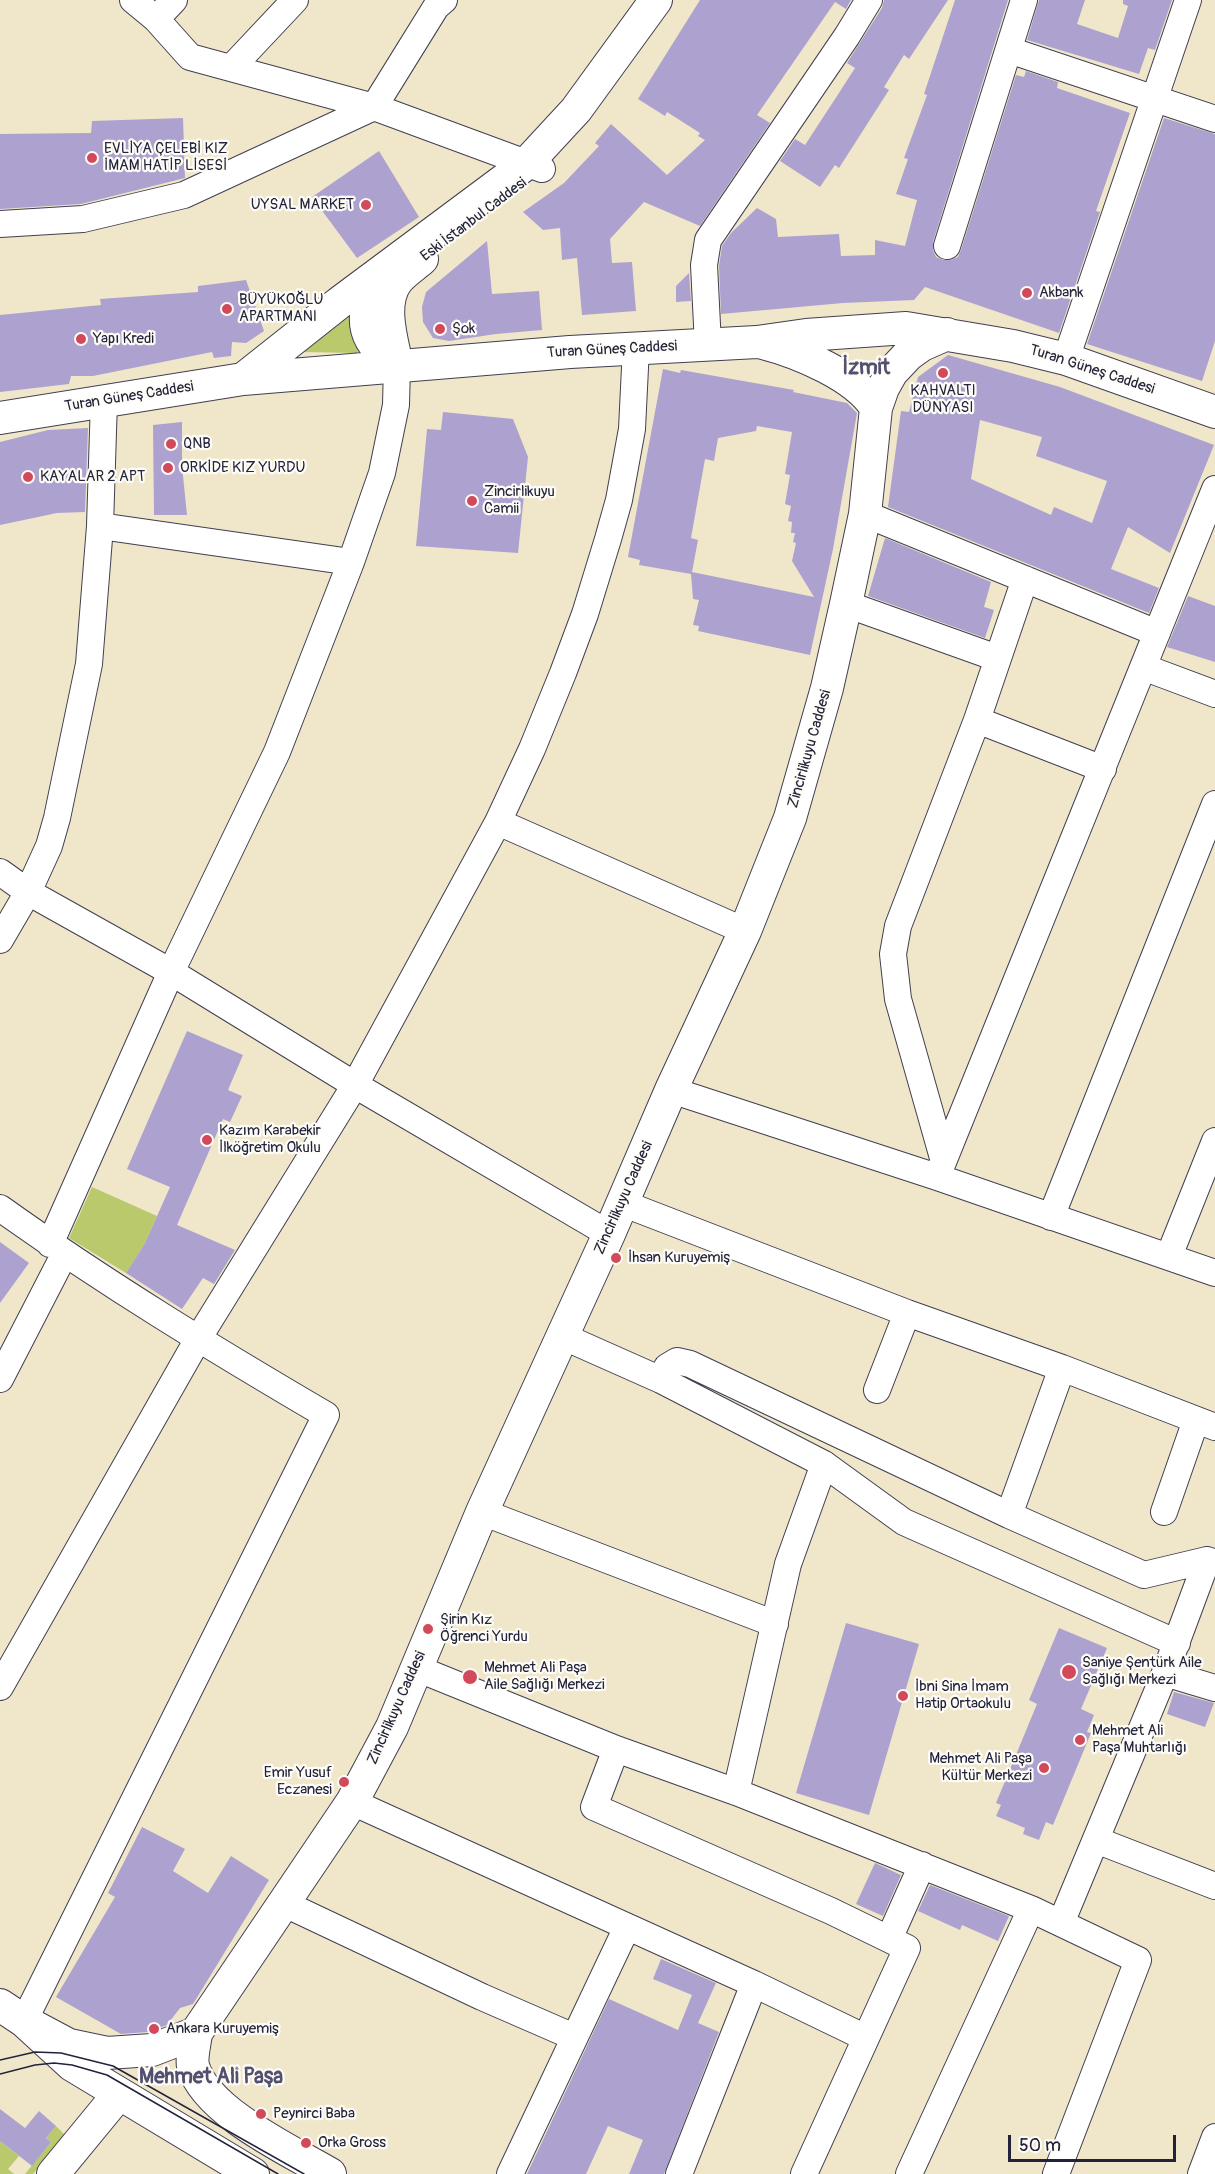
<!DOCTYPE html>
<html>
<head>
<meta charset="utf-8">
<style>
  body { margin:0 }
  #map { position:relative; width:1215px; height:2174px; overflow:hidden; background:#f0e6ca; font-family:Pangolin,sans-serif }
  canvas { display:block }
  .scale { position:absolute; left:1008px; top:2135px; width:168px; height:27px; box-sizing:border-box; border:3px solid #22223b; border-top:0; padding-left:8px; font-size:18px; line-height:21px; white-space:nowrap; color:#22223b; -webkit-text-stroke:4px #fdfcf7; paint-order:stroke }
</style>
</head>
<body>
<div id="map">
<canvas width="1215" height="2174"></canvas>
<div class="scale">50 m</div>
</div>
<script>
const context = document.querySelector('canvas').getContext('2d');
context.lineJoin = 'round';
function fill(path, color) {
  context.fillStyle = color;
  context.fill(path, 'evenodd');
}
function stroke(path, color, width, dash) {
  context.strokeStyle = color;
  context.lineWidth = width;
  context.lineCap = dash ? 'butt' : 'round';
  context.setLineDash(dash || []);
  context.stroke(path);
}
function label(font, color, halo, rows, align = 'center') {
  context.font = font + ' Pangolin,sans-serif';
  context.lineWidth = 4.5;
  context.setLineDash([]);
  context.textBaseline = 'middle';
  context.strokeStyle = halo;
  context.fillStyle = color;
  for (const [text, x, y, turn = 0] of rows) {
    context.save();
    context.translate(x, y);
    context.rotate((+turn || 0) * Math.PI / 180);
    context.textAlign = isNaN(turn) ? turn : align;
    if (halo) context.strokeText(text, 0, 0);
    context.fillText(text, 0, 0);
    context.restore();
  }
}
fill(new Path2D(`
  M356,311L358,353L303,352Z
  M92,1187L157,1216L145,1243L126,1273L69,1238Z
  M56,2126L66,2136L33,2174H25L51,2142L46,2138Z
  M0,2141L19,2156L8,2169L14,2174H0Z`), '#b9c96c');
fill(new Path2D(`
  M700,0H851L846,9L835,2L757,115L770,123L700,226L644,202L610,239L612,263L632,262L636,311L582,315L577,258L562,260L560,228L543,230L523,212L564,183L599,146L595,143L611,124L667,175L705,140L698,136L700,133L667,112L665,116L638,99Z
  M884,0H948L909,59L904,55L884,87L889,90L839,168L835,165L820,187L780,161L795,139L805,145L837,96L855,68L847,63L882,8Z
  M955,0H1008L933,242V250L936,257L943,260H951L958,257L961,250L1016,75L1024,77L1026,71L1058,82L1057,88L1130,113L1096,211L1100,212L1059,333L925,287L914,300L843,303L721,314L719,266L722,246L731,233L757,208L776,219L778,237L839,234L841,256L875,255V240L905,246L917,200L896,194L908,159L904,158L927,95L924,94Z
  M1039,0H1085L1077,24L1118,38L1128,6L1123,4V0H1172L1155,50L1148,48L1139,74L1027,40Z
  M183,118L185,178L81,204L0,209V134L91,133L92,121Z
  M1164,118L1215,134V341L1202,381L1087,344Z
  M379,151L419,217L357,258L312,197Z
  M487,241L492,294L539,291L542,330L496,334L449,341L433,338L423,322L422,307L426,292Z
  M689,273L691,301L676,302V286Z
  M246,280L264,331L246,343L232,342L231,356L214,358L212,352L93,376H71L69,384L0,392V315L101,305L100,299L198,292V286Z
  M948,355L1060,387L1214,445L1170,553L1128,527L1111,569L1159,588L1149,613L888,507L901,411L909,412L918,377ZM980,420L1042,437L1036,456L1107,481L1092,523L1054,507L1051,515L971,479Z
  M663,369L680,373L681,370L794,390L793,392L847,403L857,413L833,549L810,655L698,631L699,626L693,625L699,600L693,599L691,574L639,565L640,560L628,557ZM757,426L792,432L785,474L790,475L785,504L791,506L788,521L792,522L791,533H795L793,542L796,543L792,561L814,597L692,572L698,540L691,538L705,459L714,461L718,438L756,431Z
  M443,412L513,419L528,457L518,553L416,546L427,429L441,430Z
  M182,422V466L187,515H154L153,425Z
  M88,428L85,512L57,513L0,525V442L48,430Z
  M885,538L991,582L984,607L994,610L985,638L868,596Z
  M1188,596L1215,606V662L1167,647Z
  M187,1031L243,1055L228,1090L242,1096L230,1122L223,1119L177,1225L235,1250L214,1284L203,1278L182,1309L126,1273L145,1243L170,1187L127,1169Z
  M0,1242L29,1263L0,1303Z
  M846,1623L919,1644L869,1815L796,1793Z
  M1059,1628L1107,1648L1081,1709L1094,1715L1087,1732L1091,1733L1053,1825L1046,1822L1039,1840L1023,1834L1025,1828L996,1816L1001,1805L996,1803L1037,1704L1029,1700Z
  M1174,1692L1214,1703L1205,1727L1167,1714Z
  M142,1827L185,1849L173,1871L208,1893L231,1856L269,1880L193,2004L180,2008L167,2025L148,2032L121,2034L56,1997L115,1897L108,1893Z
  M875,1863L901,1875L883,1916L856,1904Z
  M930,1885L1009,1916L998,1941L962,1925L960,1930L918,1911Z
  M661,1959L716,1983L698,2023L719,2032L664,2174H629L643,2140L608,2126L586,2174H527L609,1999L678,2030L692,1995L653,1979Z
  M0,2109L25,2128L39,2111L56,2126L46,2138L51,2142L32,2166L0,2141Z`), '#ada2cf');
const minor = new Path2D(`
  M133,0L156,19L190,57L374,107L542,169
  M156,19L174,0
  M1009,50L1215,119
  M231,68L295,0
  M0,224L83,219L184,195L374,107L436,7L444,0
  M947,246L1024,0
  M708,345L704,265L708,240L847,36L869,0
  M1066,359L1188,0
  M865,514L1157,633
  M100,526L351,562
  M846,604L997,658
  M1143,667L1215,694
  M977,720L1103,769
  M498,822L745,931
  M0,872L28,892L171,972L355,1085L609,1234
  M0,940L28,892L49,846L57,818L89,664L100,526L104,400
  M671,1090L937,1177L1215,1273
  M943,1158L898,999L893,954L898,926L977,720L1025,579
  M937,1177L1215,489
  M622,1203L907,1313L1062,1368L1215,1427
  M0,1208C105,1283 215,1350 326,1415L24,2021
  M1051,1217L1215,804
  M50,1244L171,972L277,752L351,562L382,473L396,405L397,365
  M1169,1256L1215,1141
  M562,1336L661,1380L824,1464L904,1522L1177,1643
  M0,1379L65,1253
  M661,1380L667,1367L677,1361L690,1364L1009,1515L1144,1575L1207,1560
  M877,1390L907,1313
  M482,1512L775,1624
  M1164,1512L1196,1420
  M1009,1515L1062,1368
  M416,1668L616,1749L736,1792L1031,1909L1138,1960L1056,2174
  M1165,1673L1215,1688
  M0,1687L198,1339L355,1085L498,822L532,749L563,673L585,614L608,539L619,500L632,429L636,347
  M616,1749L594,1807L831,1911L907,1948L804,2174
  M736,1792L788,1564L824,1464
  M352,1802L754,1984L866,2038
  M1096,1840L1215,1886
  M283,1903L482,1997L574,2037
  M1061,1923L1165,1673L1207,1560L1215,1563
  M889,1939L922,1865
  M510,2174L627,1927
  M679,2174L754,1984
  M909,2174L1031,1909
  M1201,2174L1215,2137`);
const major = new Path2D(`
  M384,272C364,305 354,332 389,359
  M763,343C798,352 857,376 876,408
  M397,365C392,340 380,304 397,281C403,273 414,266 422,259
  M243,379L339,303L527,163L576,110L656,0
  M0,418L243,379L570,352L757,342L806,335L906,328L1013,346L1066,359L1215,412
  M0,2005L24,2021L72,2065L253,2174
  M24,2021L69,2045L107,2053L152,2050L196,2033L352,1802L392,1727L482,1512L609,1234L671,1090L745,931L790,818L827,688L846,604L865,514L876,408L883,388L892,372L908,355L922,345L947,334
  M196,2033C195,2043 191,2057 193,2066C206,2112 291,2151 330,2174
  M53,2174L118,2095`);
stroke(minor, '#413f50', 28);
stroke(major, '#413f50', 34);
stroke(minor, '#fff', 26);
stroke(major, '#fff', 32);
stroke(new Path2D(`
  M0,2060L35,2052L61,2053L113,2066L304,2174
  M0,2074L35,2065L54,2063L72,2065L107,2075L278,2174`), '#22223b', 1.5);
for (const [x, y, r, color] of [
  [92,158,6,"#d1495b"],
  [366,205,6,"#d1495b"],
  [1027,293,6,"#d1495b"],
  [227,309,6,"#d1495b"],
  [440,329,6,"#d1495b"],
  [81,339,6,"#d1495b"],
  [943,373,6,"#d1495b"],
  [171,444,6,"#d1495b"],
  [168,468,6,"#d1495b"],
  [28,477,6,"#d1495b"],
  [472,501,6,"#d1495b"],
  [207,1140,6,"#d1495b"],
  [616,1258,6,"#d1495b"],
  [428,1629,6,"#d1495b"],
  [1069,1672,8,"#d1495b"],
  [470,1677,8,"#d1495b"],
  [903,1696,6,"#d1495b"],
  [1080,1740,6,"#d1495b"],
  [1044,1768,6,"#d1495b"],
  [344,1782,6,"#d1495b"],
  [154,2029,6,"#d1495b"],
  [261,2114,6,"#d1495b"],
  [306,2143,6,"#d1495b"]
]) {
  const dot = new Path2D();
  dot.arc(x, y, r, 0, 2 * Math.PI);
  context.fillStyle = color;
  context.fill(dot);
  stroke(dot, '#fdfcf7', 2);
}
label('15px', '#22223b', '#fdfcf7', [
  ["EVLİYA ÇELEBİ KIZ",104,149],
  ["İMAM HATİP LİSESİ",104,166],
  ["UYSAL MARKET",354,205,"right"],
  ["Akbank",1039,293],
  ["BÜYÜKOĞLU",239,300],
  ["APARTMANI",239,317],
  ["Şok",452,329],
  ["Yapı Kredi",93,339],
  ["KAHVALTI",943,391,"center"],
  ["DÜNYASI",943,408,"center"],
  ["QNB",183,444],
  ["ORKİDE KIZ YURDU",180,468],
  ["KAYALAR 2 APT",40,477],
  ["Zincirlikuyu",484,492],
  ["Camii",484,509],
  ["Kazım Karabekir",219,1131],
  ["İlköğretim Okulu",219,1148],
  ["İhsan Kuruyemiş",628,1258],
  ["Şirin Kız",440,1620],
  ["Öğrenci Yurdu",440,1637],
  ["Saniye Şentürk Aile",1082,1663],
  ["Sağlığı Merkezi",1082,1680],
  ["Mehmet Ali Paşa",484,1668],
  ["Aile Sağlığı Merkezi",484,1685],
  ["İbni Sina İmam",915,1687],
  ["Hatip Ortaokulu",915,1704],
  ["Mehmet Ali",1092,1731],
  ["Paşa Muhtarlığı",1092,1748],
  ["Mehmet Ali Paşa",1032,1759,"right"],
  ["Kültür Merkezi",1032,1776,"right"],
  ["Emir Yusuf",332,1773,"right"],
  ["Eczanesi",332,1790,"right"],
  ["Ankara Kuruyemiş",166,2029],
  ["Peynirci Baba",273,2114],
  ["Orka Gross",318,2143]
], 'left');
label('15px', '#22223b', '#fdfcf7', [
  ["Eski İstanbul Caddesi",474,220,-37],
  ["Turan Güneş Caddesi",612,350,-3],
  ["Turan Güneş Caddesi",1092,370,18],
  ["Turan Güneş Caddesi",129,397,-9],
  ["Zincirlikuyu Caddesi",810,749,-74],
  ["Zincirlikuyu Caddesi",624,1198,-66],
  ["Zincirlikuyu Caddesi",397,1708,-66]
]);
label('bold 21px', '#534f6f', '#fdfcf7', [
  ["İzmit",866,369],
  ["Mehmet Ali Paşa",211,2078]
]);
</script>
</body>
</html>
